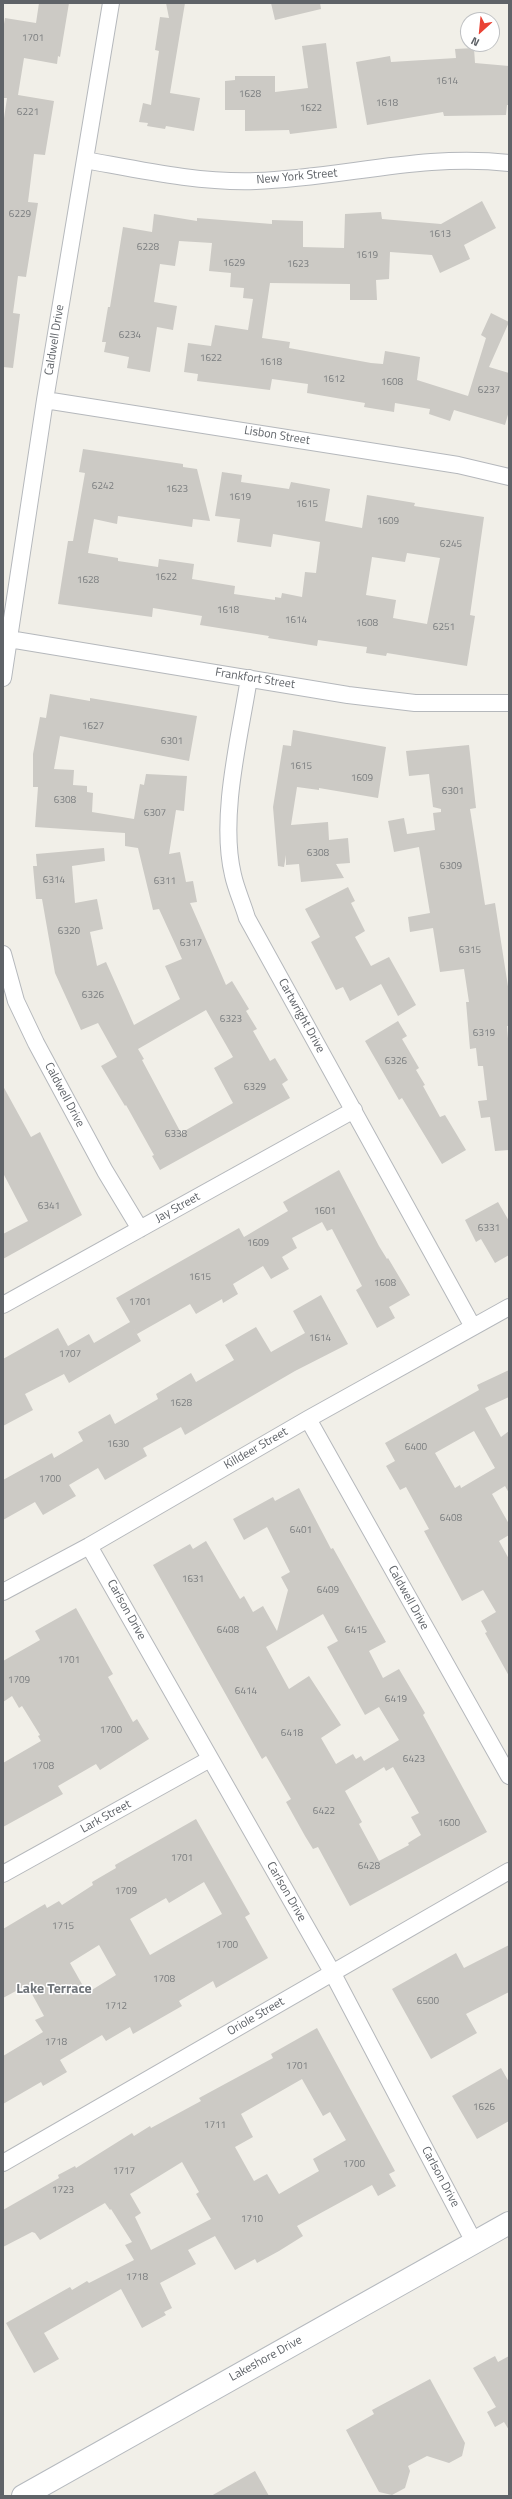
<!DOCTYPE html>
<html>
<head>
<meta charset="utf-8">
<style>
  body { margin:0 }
  #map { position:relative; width:512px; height:2499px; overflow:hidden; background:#f1efe8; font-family:"Titillium Web",sans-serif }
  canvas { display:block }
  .frame { position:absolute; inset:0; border:4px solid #5f6368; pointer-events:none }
  .north { position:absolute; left:460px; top:12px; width:40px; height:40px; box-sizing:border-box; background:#fff; border:1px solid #bfc1c3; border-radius:50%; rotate:207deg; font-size:11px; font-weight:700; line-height:16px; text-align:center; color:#5f6368 }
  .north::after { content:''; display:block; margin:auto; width:14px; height:18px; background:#ea4335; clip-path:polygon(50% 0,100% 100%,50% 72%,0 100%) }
</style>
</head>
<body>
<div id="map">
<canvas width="512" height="2499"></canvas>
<div class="frame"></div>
<div class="north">N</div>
</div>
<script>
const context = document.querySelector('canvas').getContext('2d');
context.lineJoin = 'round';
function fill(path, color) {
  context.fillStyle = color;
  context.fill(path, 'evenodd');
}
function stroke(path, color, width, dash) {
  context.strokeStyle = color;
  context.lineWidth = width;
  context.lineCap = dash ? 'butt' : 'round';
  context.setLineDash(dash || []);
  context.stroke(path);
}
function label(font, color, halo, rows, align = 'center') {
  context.font = font + ' "Titillium Web",sans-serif';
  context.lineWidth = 3;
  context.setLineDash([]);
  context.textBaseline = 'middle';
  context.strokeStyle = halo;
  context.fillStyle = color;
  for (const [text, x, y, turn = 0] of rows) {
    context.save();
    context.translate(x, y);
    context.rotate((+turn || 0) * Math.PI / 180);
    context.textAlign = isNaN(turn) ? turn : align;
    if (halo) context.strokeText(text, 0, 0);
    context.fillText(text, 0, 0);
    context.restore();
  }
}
fill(new Path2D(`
  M39,3H69L60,57L58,56L57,64L24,58L18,95L54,101L45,155L34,154L28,202L38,203L26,277L18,276L13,313L20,314L13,368L3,367V125L7,98H3V30L5,18L36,23Z
  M166,3H185L170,93L200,98L194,131L166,126L165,129L147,126L148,123L139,122L143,103L151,105L159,51L155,50L160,17L169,18Z
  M271,3H320L321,9L275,20Z
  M326,43L337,128L290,134L289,130L245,131V110H225V81L235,80V76H275V92L308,88L302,46Z
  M474,48L475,63L509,66V105H507L506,115L444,116L443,112L367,125L356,62L390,56L391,62L456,58L455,49Z
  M482,201L496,228L464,245L470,259L440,273L432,255L390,252L389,279L376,280L377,300H350V284L270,283L262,338L290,342L289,348L371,363L383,364L385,351L420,357L417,380L468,396L486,338L481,335L491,313L509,322L489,367L509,373V411L505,425L454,410L450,421L429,414L430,409L395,403L394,412L364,407L365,403L307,393L308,384L272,379L270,390L197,381L198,374L184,372L188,343L211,346L215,325L248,330L253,299L243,298L244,288L230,287L231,273L209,271L212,243L179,241L175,266L160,264L154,302L177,306L173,330L157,327L150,372L127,368L129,357L104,352L106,342H102L108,307H110L123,227L152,232L154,214L197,221V218L272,224V220L303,221V247L344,248L345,214L381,212L382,219L441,224Z
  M83,449L183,464V467L197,469L210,521L193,519L192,527L118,516L117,524L94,519L88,553L118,558V561L158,567L159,559L194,564L192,579L235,586L234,594L275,600V597L281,598L282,593L302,597L305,572L316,573L320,542L273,534L271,547L237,542L240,519L215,516L222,472L242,475L241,482L289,489L291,482L330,489L325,521L362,528L367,495L415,503L414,506L484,517L470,615L475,616L467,666L387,653L386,656L366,653L367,647L318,640L317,646L268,638L269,636L200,625L202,616L153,608L152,617L58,604L68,541H73L85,473L79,472ZM407,553L440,558L427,624L393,618L396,600L366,595L372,557L405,562Z
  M50,694L90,701V698L197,716L189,761L60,736L54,769L74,770L73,785L87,786V792L93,793L92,812L134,819L140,784L144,785L146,774L187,776L184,811L176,810L169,854L180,852L186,882L193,881L197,902L190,903L226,985L232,981L249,1009L246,1011L257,1029L253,1031L270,1061L275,1058L288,1080L282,1084L290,1098L160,1170L152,1156L154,1155L126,1105L125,1106L101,1066L117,1057L98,1023L81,1030L55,973L42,899H36L33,866H37L36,854L104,848L105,861L72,866L75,903L97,899L103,929L90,932L97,966L106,962L134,1025L180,999L165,966L182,959L159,909L153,910L138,848L125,846V833L35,827L38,787H33V754L40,717L46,718ZM206,1010L233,1057L214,1068L233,1103L181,1133L142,1060L144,1059L138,1049Z
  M293,730L386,747L378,798L319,788V790L297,787L291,825L328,822L329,840L348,838L350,863L336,864L344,878L301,882L299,864L286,865V855L284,867L278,866L273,807L283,745L291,746Z
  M469,745L476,808L470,809L485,905L495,903L509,993V1026H507L509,1051V1150L495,1151L490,1117L481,1118L478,1101L487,1100L483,1066H478L476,1048L470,1049L466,1002H469L464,969L440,972L433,928L410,932L408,917L430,913L419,847L394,852L388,821L404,818L407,834L435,830L433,813L441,812V809L433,807L429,774L409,776L406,751Z
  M348,887L355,901L351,903L365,931L355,937L371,966L389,957L416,1005L398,1016L381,984L350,1001L343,987L336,990L311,942L320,937L305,909Z
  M398,1021L407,1036L402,1039L419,1068L416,1070L425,1085L423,1086L440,1117L445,1115L466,1150L442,1164L402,1098L399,1100L365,1041Z
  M3,1086L31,1137L40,1132L82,1215L3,1259V1234L28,1221L3,1173Z
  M339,1170L379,1246L387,1259L388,1258L410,1295L389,1307L395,1318L377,1328L356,1290L362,1286L332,1229L327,1231L322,1222L292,1238L297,1248L282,1257L289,1269L271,1279L263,1266L233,1284L238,1294L223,1303L222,1299L196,1314L190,1304L137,1334L116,1298L239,1228L244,1237L288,1211L283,1202Z
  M498,1202L509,1221V1255L495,1263L481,1239L476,1242L465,1220Z
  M321,1295L348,1344L295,1371L185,1435L181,1427L143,1448L147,1456L105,1480L98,1468L69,1485L76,1496L43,1515L35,1502L3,1520V1480L52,1453L54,1458L83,1441L78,1432L110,1414L115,1424L158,1399L156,1394L191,1373L196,1382L234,1360L225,1345L256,1327L271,1352L305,1333L293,1311Z
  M130,1322L141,1341L69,1383L64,1374L25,1394L33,1410L3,1426V1359L58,1328L68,1346L89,1334L94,1343Z
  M509,1370V1397L485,1408L501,1437L509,1431V1493L505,1486L492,1494L509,1524V1535L499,1541L509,1559V1676L485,1633L487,1632L481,1621L496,1612L483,1590L462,1601L424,1531L429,1529L406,1487L400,1490L386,1466L395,1461L385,1443L479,1390L477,1385ZM474,1431L495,1468L461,1488L460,1485L455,1488L435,1453Z
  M299,1488L331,1549L333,1548L386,1642L369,1651L383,1678L399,1669L425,1713L423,1715L487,1832L350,1906L318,1847L313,1849L305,1836L286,1802L291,1799L266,1756L262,1759L153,1565L190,1544L193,1549L206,1541L240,1599L244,1596L253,1612L263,1606L277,1631L288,1590L281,1577L290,1572L267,1527L244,1540L233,1519L273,1497L275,1501ZM323,1614L338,1641L327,1647L365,1715L379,1707L399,1740L364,1761L361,1756L356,1759L353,1754L336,1764L321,1738L341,1725L309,1676L289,1689L266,1647ZM384,1767L386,1771L393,1767L419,1813L411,1817L421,1835L408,1843L409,1845L379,1861L359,1824L362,1822L345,1791Z
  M76,1608L113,1674L108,1677L133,1722L137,1719L149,1739L100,1770L96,1764L58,1786L63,1794L3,1827V1763L41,1741L38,1736L40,1735L22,1706L19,1708L12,1696L3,1702V1661L40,1640L35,1631Z
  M196,1819L250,1914L245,1917L268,1958L216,1988L213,1981L179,2001L182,2006L133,2034L130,2027L106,2041L102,2035L60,2060L67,2072L43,2086L41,2082L3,2104V2056L43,2032L35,2020L44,2016L27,1985L3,1998V1929L45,1904L47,1908L59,1901L62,1905L93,1885L92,1882L116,1868L115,1865ZM204,1882L222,1914L150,1955L130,1919L166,1898L169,1903ZM99,1945L116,1975L87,1993L70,1963Z
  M509,1945V1992L466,2014L477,2033L431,2059L392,1989L456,1953L464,1968Z
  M317,2028L395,2171L389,2174L396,2186L378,2196L372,2185L297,2226L303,2236L279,2251L257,2263L255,2259L235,2270L215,2236L188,2250L196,2264L160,2283L172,2308L164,2312L166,2315L142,2328L121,2289L44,2333L59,2359L34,2373L6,2323L70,2287L72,2290L87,2281L89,2283L134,2260L125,2245L132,2242L111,2209L110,2210L105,2203L40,2240L35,2233L32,2232L3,2247V2210L59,2178L58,2175L75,2166L76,2168L132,2133L134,2136L150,2126L151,2128L201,2101L199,2098L273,2058L271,2054ZM302,2079L323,2116L330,2112L346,2140L313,2159L319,2171L279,2194L267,2174L254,2181L235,2147L253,2137L241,2114ZM182,2162L199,2192L196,2194L211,2219L151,2250L135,2217L141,2213L130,2194Z
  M501,2068L509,2082V2121L477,2139L452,2096Z
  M495,2356L498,2362L509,2356V2430L504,2422L495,2427L487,2412L496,2407L473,2368Z
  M430,2379L465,2443L462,2456L449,2463L427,2456L408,2466L410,2471L405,2488L392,2495L379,2492L346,2430L374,2414L372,2410Z
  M255,2471L269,2496H211Z`), '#cccac5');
const street = new Path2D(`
  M85,160C141,170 199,183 256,181C342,178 423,153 509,163
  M45,400L458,465L509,477
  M3,638L348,695L415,703H509
  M3,678L45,400L111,3
  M249,678C240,736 219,817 233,875C236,889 243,904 247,918L473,1327
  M3,954L16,1001L36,1043L105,1171L140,1229
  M3,1305L354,1110
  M308,1419L509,1776
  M89,1546L332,1972L474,2242
  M3,1592L89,1546L308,1419L509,1307
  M3,1874L210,1759
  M3,2163L509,1871`);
const secondary = new Path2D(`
  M23,2496L509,2223`);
stroke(street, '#b5b8bc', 18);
stroke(secondary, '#b6babf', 24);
stroke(street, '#fff', 16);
stroke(secondary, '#fff', 22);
label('10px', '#7a7d7f', null, [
  ["1701",33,39],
  ["1614",447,82],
  ["1628",250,95],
  ["1618",387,104],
  ["1622",311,109],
  ["6221",28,113],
  ["6229",20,215],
  ["1613",440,235],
  ["6228",148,248],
  ["1619",367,256],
  ["1629",234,264],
  ["1623",298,265],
  ["6234",130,336],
  ["1622",211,359],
  ["1618",271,363],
  ["1612",334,380],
  ["1608",392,383],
  ["6237",489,391],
  ["6242",103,487],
  ["1623",177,490],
  ["1619",240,498],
  ["1615",307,505],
  ["1609",388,522],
  ["6245",451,545],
  ["1622",166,578],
  ["1628",88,581],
  ["1618",228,611],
  ["1614",296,621],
  ["1608",367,624],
  ["6251",444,628],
  ["1627",93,727],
  ["6301",172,742],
  ["1615",301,767],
  ["1609",362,779],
  ["6301",453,792],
  ["6308",65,801],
  ["6307",155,814],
  ["6308",318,854],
  ["6309",451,867],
  ["6314",54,881],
  ["6311",165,882],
  ["6320",69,932],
  ["6317",191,944],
  ["6315",470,951],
  ["6326",93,996],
  ["6323",231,1020],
  ["6319",484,1034],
  ["6326",396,1062],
  ["6329",255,1088],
  ["6338",176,1135],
  ["6341",49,1207],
  ["1601",325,1212],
  ["6331",489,1229],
  ["1609",258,1244],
  ["1615",200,1278],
  ["1608",385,1284],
  ["1701",140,1303],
  ["1614",320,1339],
  ["1707",70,1355],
  ["1628",181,1404],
  ["1630",118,1445],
  ["6400",416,1448],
  ["1700",50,1480],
  ["6408",451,1519],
  ["6401",301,1531],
  ["1631",193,1580],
  ["6409",328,1591],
  ["6408",228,1631],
  ["6415",356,1631],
  ["1701",69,1661],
  ["1709",19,1681],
  ["6414",246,1692],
  ["6419",396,1700],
  ["1700",111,1731],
  ["6418",292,1734],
  ["6423",414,1760],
  ["1708",43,1767],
  ["6422",324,1812],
  ["1600",449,1824],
  ["1701",182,1859],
  ["6428",369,1867],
  ["1709",126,1892],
  ["1715",63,1927],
  ["1700",227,1946],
  ["1708",164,1980],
  ["6500",428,2002],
  ["1712",116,2007],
  ["1718",56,2043],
  ["1701",297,2067],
  ["1626",484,2108],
  ["1711",215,2126],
  ["1700",354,2165],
  ["1717",124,2172],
  ["1723",63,2191],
  ["1710",252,2220],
  ["1718",137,2278]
]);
label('12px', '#5f6368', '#fff', [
  ["New York Street",297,177,-5],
  ["Caldwell Drive",55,340,-81],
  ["Lisbon Street",277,436,9],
  ["Frankfort Street",255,679,9],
  ["Cartwright Drive",301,1016,61],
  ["Caldwell Drive",64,1095,62],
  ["Jay Street",178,1208,-29],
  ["Killdeer Street",256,1449,-30],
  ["Caldwell Drive",408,1598,61],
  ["Carlson Drive",126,1610,61],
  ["Lark Street",106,1817,-29],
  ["Carlson Drive",286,1892,60],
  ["Oriole Street",256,2017,-30],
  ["Carlson Drive",440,2177,62],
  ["Lakeshore Drive",266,2359,-29]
]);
label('bold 14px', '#70757a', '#fff', [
  ["Lake Terrace",54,1990]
]);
</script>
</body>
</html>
